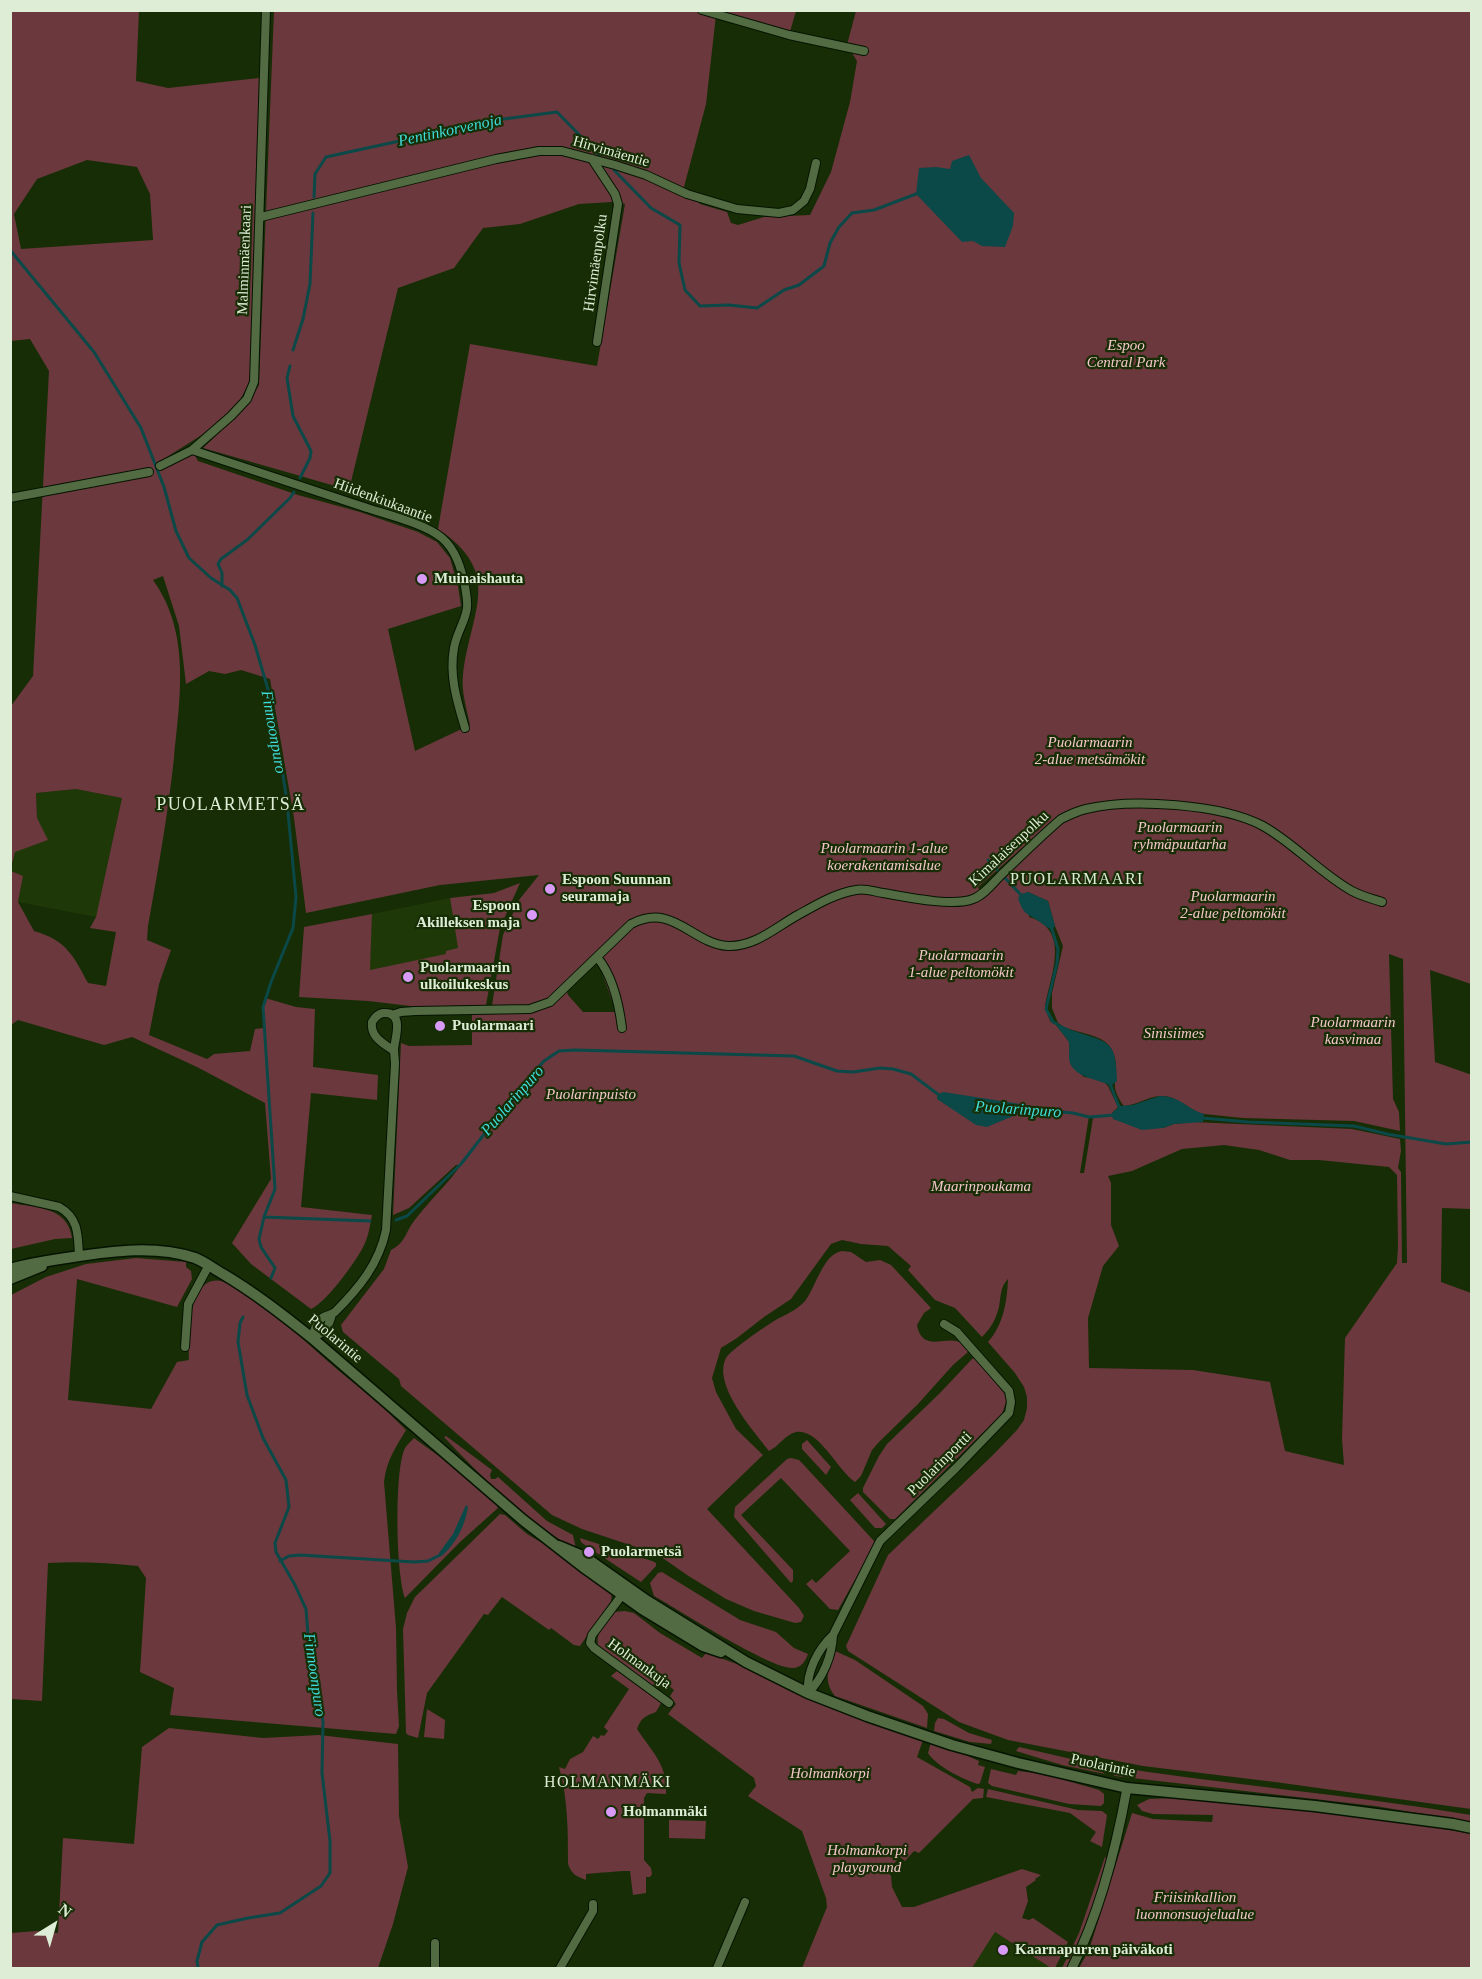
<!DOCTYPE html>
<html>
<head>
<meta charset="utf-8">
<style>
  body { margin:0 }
  #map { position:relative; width:1482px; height:1979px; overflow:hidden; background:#172d05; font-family:Georgia,serif }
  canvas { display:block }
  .frame { position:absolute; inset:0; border:12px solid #deedd6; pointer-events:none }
  .north { position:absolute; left:24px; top:1895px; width:60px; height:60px; -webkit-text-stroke:4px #172d05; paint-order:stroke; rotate:37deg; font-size:16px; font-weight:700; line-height:24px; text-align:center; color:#deedd6 }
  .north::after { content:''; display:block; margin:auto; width:21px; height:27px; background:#deedd6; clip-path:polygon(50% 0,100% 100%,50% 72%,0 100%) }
</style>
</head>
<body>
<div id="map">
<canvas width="1482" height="1979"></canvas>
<div class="frame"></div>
<div class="north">N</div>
</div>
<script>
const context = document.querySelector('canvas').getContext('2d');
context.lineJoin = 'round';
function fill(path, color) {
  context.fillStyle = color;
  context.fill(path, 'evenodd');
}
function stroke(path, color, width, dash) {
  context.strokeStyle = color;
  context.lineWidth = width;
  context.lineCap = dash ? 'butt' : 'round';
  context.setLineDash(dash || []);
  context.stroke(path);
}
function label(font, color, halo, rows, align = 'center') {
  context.font = font + ' Georgia,serif';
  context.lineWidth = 4.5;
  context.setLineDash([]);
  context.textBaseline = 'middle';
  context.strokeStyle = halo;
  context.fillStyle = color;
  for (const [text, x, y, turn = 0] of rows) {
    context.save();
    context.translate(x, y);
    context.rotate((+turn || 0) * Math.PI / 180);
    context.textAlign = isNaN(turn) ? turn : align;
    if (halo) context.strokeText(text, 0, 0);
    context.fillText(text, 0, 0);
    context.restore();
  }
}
fill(new Path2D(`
  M76,789L122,798L96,917L18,902L23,876L11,871L15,852L37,818L36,793Z
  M450,898L458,948L368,1001L372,914Z
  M995,1932L1051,1968H972Z`), '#1e3808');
fill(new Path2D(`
  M10,11H139L136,81L168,88L259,78L257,217L250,382L237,405L208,431L159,462L158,466L192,450L198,461L298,495L360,512L418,532L437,542L450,558L458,586L461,606L388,629L415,751L470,725C467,710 461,691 463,675C470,612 505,574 438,529L470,344L597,366L625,204L611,202L579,204L520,224L483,228L454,268L398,288L349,490L203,448L244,409L259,385L274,11H796L789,35L716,15L706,104L684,187L700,204L727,212L731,223L738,225L764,217L810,215L831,172L850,102L857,61L847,45L856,11H1471V984L1430,970L1435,1062L1472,1075L1471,1209L1442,1208L1441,1282L1471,1293V1809L1275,1782L1143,1766L1008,1740L959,1722L848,1651L846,1646L888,1555L993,1455L1017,1430L1024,1420L1027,1408V1397L1024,1387L1015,1373L988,1342C1003,1325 1007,1303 1008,1279C1000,1287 1001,1296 999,1307C996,1319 991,1328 982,1337L955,1308L935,1300L908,1270L911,1266L888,1246L861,1244L842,1240L831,1244L791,1299L764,1317L737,1338L721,1348L712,1378L716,1392L736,1429L763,1455L707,1509L799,1608L804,1616L801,1622L795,1623L754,1611L726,1599L687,1575L657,1554L582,1529L552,1515L401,1386L399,1379L343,1332L341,1325L384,1269L391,1250C406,1242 405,1233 414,1221C429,1201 447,1185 461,1165H456L409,1208L393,1215L401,1043L409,1046L472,1045V1014L491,1012L503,935L519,900L539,875L440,885L306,913L294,818L270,679L241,670L225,674L209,671L186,684L179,626L163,576L153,580C191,633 180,697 174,758C168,814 158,870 148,926L147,940L171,950L159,984L149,1035L207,1059L214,1054L250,1051L255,1029L264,1028L263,1007L265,998L296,1007L315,1009L313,1067L378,1075L377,1100L311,1093L301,1207L372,1215C370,1225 369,1234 365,1243C359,1258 325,1304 311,1309L251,1264L232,1243L271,1179L265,1103L197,1067L132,1037L104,1045L18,1020L11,1025V871L23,876L18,902L34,931C66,940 73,955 88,983L106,986L116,932L90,928L96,917L122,798L76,789L36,793L37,818L48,840L15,852L11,868V706L33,676L49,371L30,339L11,341ZM87,160L137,167L150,194L153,240L21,249L14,214L37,179ZM1039,833L1046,838L983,898L978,887ZM1028,892L1048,901L1055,926L1063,946L1052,993V1008L1058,1023L1064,1027C1076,1032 1093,1034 1104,1041C1118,1051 1117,1069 1115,1084C1114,1091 1120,1101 1124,1106C1137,1105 1149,1096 1160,1096C1178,1095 1188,1110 1204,1114L1243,1118L1354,1121L1400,1131L1399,1112L1393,1099L1389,954L1403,959L1407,1263H1402L1401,1172L1398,1168L1401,1151L1400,1139L1352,1129L1193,1122L1174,1124L1163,1128L1113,1119L1112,1113L1118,1107L1108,1086L1103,1081L1095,1078L1084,1077L1071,1065L1069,1042L1056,1025L1050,1021L1045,1007C1050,976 1072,930 1029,917ZM590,958L600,967L616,1012H583L568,995L565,984ZM1089,1116L1093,1118L1084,1173H1080ZM1224,1145L1259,1150L1290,1160H1319L1389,1167L1397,1175L1398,1246L1397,1263L1345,1338L1342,1439L1344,1465L1285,1451L1270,1382L1193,1370L1089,1368L1088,1318L1103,1266L1119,1246L1111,1225V1183L1108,1176L1132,1171L1182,1149Z
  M520,883L500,928L486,1005L419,1007L368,1001L299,997L304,927L372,914L370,970L446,954V951L458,948L450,898L494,893Z
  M11,1203C36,1208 67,1206 72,1238L55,1239L11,1249Z
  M842,1251L851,1252L866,1262L880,1260L891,1265L931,1308L924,1313L917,1325C923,1355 948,1333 963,1344C965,1346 967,1349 969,1351L953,1365L918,1404L879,1442L872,1450L861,1476L855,1482C837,1470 819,1428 796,1432C786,1434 778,1447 769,1451C754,1431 712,1385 726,1358C732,1349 763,1328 774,1321C784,1315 796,1311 805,1301C816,1287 823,1254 842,1251Z
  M136,1258L186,1262V1267L191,1271L192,1279L177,1307L77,1279L68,1400L151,1409L177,1362L189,1360C189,1340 187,1288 212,1281C223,1278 237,1288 246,1294C278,1316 308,1344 338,1370C361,1389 385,1408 406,1430C396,1447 386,1461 384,1482L396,1628L397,1691L399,1726L396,1734L170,1715L174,1688L140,1672L146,1578L138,1566C108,1563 78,1561 48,1563L42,1701L11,1699V1295L46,1277L86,1264Z
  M975,1358L1004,1393L1007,1399L1002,1414L895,1519H890L863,1492V1488L879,1456L887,1444L940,1393L972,1359Z
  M446,1436L492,1470L490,1475L491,1479H495L498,1477L547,1521L573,1535L576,1549C532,1526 478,1474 444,1437Z
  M414,1438C432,1452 491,1490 498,1508L460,1542L405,1598C396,1575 394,1470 405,1448C407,1445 411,1441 414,1438Z
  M807,1440L831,1467L826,1475L802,1449V1444Z
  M791,1458L799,1460L802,1463L874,1541V1546L838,1610L830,1609L806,1584L812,1579L816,1583L850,1551L781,1478L741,1515L793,1570V1581L791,1583L734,1517L735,1507L787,1459Z
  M858,1493L886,1524L882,1528H875L850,1500Z
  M500,1514L505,1515L527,1534L549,1547L612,1592L611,1601L580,1646L574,1645L551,1628L549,1630L502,1597L488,1615L484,1614L427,1693L418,1738L408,1735L406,1733L403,1629L407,1613L415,1597Z
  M580,1538L652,1561L656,1563V1566L641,1582L589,1548L581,1542Z
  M662,1572L740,1620L776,1632L794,1648L808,1654C805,1662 801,1668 792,1668C769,1668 679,1610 654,1596L650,1583L658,1573Z
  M625,1611L634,1613L660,1633L702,1658L706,1653L737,1664L794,1693L923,1740L917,1757L970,1787L972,1792L978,1788L984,1789L983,1798L973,1799L919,1853L914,1851L905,1861L900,1857L887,1871L891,1876L892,1887L902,1907H914L1022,1869L1041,1875L1035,1879L1036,1880L1026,1887L1028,1901L1022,1918L1029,1920L1033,1918L1068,1942L1055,1968H1051L995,1932L972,1968H802L827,1907L826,1898L802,1831L748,1796L756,1786L754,1778L668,1714L676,1704L670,1696L674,1690L668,1685H650L600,1649C592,1635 606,1624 614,1612Z
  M835,1651L855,1660L923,1706L928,1714L927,1728L835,1696C823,1681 828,1668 835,1651Z
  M617,1671L661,1703L656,1712C645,1716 641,1718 637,1729C652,1752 668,1765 666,1794L647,1793L644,1798V1860L651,1868L652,1874L650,1877H646V1893L633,1895L630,1871C615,1871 602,1873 586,1874V1880C576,1876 572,1875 568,1864C568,1831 568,1799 559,1767L565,1769L570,1759L583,1752L593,1736L598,1739L601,1735L604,1736L608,1731L604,1727L629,1689L611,1676Z
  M427,1709L445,1720L444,1739L424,1737Z
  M938,1718L944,1719L969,1733L992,1740L991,1744L970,1742L934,1731L935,1723Z
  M169,1728L263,1738L319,1735L398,1744L399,1816L408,1867L393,1924L378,1968H11V1933L37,1931L58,1933L63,1838L134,1844L142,1747Z
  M931,1742L948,1747L979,1761L978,1765L985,1767L980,1783L978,1784C964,1780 936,1766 928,1753Z
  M1019,1747L1093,1764L1105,1774L1062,1765L1016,1751Z
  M1102,1765C1225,1785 1349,1794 1471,1815V1822L1375,1806L1115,1776Z
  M991,1769L1016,1775L1018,1771L1044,1774L1099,1790L1104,1794V1803L1101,1806L1069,1804L992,1786L988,1783Z
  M988,1789L1078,1810L1102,1811L1107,1815L1102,1847L1090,1841L1096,1832L1070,1813L986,1797Z
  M1172,1798C1273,1807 1373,1815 1471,1834V1968H1079L1089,1950L1132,1813L1153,1819L1212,1822L1213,1815L1153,1814L1142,1811L1137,1805L1149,1799Z
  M669,1820L706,1821L705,1839L669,1838Z
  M1105,1857L1109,1859L1084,1934L1068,1968H1062L1079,1933Z`), '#6b383d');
fill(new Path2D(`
  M969,155L981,178L1014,213L1013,226L1005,247L982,246L973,241L962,242L916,194L919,168L936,167L950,169L952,161Z
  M1028,892L1048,901L1055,926L1052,930C1048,928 1044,925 1040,922C1026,912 1024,916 1018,898L1021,894Z
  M1056,1023C1062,1025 1070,1030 1077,1032C1111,1043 1116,1042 1117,1081L1111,1086C1098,1079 1076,1078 1070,1063C1068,1056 1070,1049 1069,1043C1067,1036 1058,1031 1056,1023Z
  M943,1092L1027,1105L1030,1109L987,1127L976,1125L937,1099V1095Z
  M1160,1096C1182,1097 1186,1109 1204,1114L1203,1122L1174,1124L1163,1128L1142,1130L1113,1119L1112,1113L1120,1106L1133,1105Z
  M466,1505L468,1507C465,1526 456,1543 442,1556L440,1555L439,1553L453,1534Z`), '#0b4848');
stroke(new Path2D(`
  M614,170L651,208L680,225L679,263L685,290L700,306L729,305L757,308L784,290L799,285L824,266L830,243L839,227L852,213L874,210L916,194
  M314,197L315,174L326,157L496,120L557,112L599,155
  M10,250L94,352L141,428L164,487L176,531L189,558L211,578L230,590L237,598L255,645L272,703L287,802L296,897L293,928L271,982L263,1007L275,1189L264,1217L259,1239L261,1247L275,1268L271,1278
  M293,350L303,319L310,284L313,213
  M290,366L287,378L293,416L311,451L310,458L300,478
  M222,586V573L218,564L221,559L247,540L290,498L294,492
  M988,860L1022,896
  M1051,926L1058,949L1057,963L1046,1009L1053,1022L1057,1024
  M1110,1084L1120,1109
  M1027,1109L1073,1113L1089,1117L1115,1115
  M1202,1118L1248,1122L1354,1126L1387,1134L1446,1144L1472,1142
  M264,1217L370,1221
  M396,1220L407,1216L461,1164L520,1088L544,1061L559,1051L575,1050L794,1056L837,1071L853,1072L880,1068L893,1069L911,1074L939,1095
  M280,1561L289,1556L300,1555L414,1562L428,1561L440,1555
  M198,1968L197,1961L202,1942L217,1925L248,1918L280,1913L321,1886L330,1873V1841L322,1773L323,1722L319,1691L309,1647L306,1609L295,1585L276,1552L275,1543L289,1507L286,1480L263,1438L247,1395L238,1342L240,1323L243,1317`), '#0b4848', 3);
const minor = new Path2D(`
  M702,10L789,35L864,51
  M592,159L615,194L618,204L597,342
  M261,217L496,159L539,151H562L615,165L646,175L687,194L737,209L779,213L793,210L804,201L810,189L816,163
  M192,450C248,469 305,487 361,506C384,514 424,523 442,538C456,550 461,568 465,586C466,594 469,605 466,613C463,625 456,635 454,648C449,676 457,701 465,728
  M160,466L192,450L231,416L247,399L254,382L266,10
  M10,498L149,472
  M597,957C613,976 619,1004 622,1028
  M392,1015L401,1012L415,1011L530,1009L550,1002L631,924C674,902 690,943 728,946C755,947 776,927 798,915C816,905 836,893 856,890C865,888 875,892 883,893C906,897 953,907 973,899C984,895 993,883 1001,875C1021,856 1040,837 1061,819C1069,815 1077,811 1086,809C1131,798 1222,804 1263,826C1295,844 1320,873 1352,891C1361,896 1373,899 1382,902
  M10,1196L59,1207C79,1218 78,1236 79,1256
  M312,1338C314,1331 316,1323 322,1318C327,1315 331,1315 335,1312C359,1288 379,1264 386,1230L395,1064C395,1059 394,1054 394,1049C395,1038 405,1011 383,1013C378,1014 375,1017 372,1022C370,1037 383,1043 394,1051
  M312,1338C324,1333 329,1327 332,1314
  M185,1347L188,1304L209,1265
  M625,1591L592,1635L590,1643L594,1648L669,1703
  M808,1693C806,1672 818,1649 833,1635L880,1541L956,1468L1009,1413L1011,1402L1009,1391L957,1332L944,1324
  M808,1693C823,1678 832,1656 833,1635
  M435,1968V1943
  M560,1968L593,1911V1904
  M717,1968L745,1902`);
const tertiary = new Path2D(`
  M1072,1968C1100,1912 1116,1849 1127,1788`);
const secondary = new Path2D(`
  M10,1269C31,1263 52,1260 73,1257C113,1251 156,1245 195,1258C205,1262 214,1269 223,1274C255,1293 283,1315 312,1338L523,1520L586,1569L642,1609L703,1646L721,1652
  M10,1279L42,1266
  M559,1546L585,1557L646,1600L746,1662L808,1693L867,1716L952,1745L1018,1763L1127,1788L1315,1806L1453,1824L1472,1828`);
stroke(minor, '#051400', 10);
stroke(tertiary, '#051400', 11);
stroke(secondary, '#051400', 13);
stroke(minor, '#526b42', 8);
stroke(tertiary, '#526b42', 9);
stroke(secondary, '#526b42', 10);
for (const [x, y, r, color] of [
  [422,579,6,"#d99af7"],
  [550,889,6,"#d99af7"],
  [532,915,6,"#d99af7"],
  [408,977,6,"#d99af7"],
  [440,1026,6,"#d99af7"],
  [589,1552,6,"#d99af7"],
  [611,1812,6,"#d99af7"],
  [1003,1950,6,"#d99af7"]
]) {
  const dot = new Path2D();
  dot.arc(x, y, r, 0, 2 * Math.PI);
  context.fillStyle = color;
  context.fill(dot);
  stroke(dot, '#172d05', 2);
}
label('15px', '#deedd6', '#172d05', [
  ["Hirvimäentie",611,152,16],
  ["Malminmäenkaari",245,260,-88],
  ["Hirvimäenpolku",596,263,-82],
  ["Hiidenkiukaantie",383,501,20],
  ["Kimalaisenpolku",1009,849,-43],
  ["Puolarintie",335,1339,40],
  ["Puolarinportti",940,1464,-45],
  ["Holmankuja",639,1664,36],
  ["Puolarintie",1103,1766,12]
]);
label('italic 15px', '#f3c7ca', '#172d05', [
  ["Espoo",1126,346],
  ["Central Park",1126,363],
  ["Puolarmaarin",1090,743],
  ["2-alue metsämökit",1090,760],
  ["Puolarmaarin",1180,828],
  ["ryhmäpuutarha",1180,845],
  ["Puolarmaarin 1-alue",884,849],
  ["koerakentamisalue",884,866],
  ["Puolarmaarin",1233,897],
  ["2-alue peltomökit",1233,914],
  ["Puolarmaarin",961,956],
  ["1-alue peltomökit",961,973],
  ["Puolarmaarin",1353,1023],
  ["kasvimaa",1353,1040],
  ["Sinisiimes",1174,1034],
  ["Puolarinpuisto",591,1095],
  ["Maarinpoukama",981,1187],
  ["Holmankorpi",830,1774],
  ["Holmankorpi",867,1851],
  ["playground",867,1868],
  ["Friisinkallion",1195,1898],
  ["luonnonsuojelualue",1195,1915]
]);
label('bold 15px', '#deedd6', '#172d05', [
  ["Muinaishauta",434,579],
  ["Espoon Suunnan",562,880],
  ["seuramaja",562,897],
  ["Espoon",520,906,"right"],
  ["Akilleksen maja",520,923,"right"],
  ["Puolarmaarin",420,968],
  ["ulkoilukeskus",420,985],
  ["Puolarmaari",452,1026],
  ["Puolarmetsä",601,1552],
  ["Holmanmäki",623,1812],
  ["Kaarnapurren päiväkoti",1015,1950]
], 'left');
label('italic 16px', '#3edcdb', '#172d05', [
  ["Pentinkorvenoja",450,131,-12],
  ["Finnoonpuro",273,732,80],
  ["Puolarinpuro",513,1101,-49],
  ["Puolarinpuro",1018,1110,4],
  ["Finnoonpuro",314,1675,82]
]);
context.letterSpacing = '1.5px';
label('16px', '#deedd6', '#172d05', [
  ["PUOLARMAARI",1077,880],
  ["HOLMANMÄKI",608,1783]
]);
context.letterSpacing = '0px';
context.letterSpacing = '1.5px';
label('18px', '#deedd6', '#172d05', [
  ["PUOLARMETSÄ",231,805]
]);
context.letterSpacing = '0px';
</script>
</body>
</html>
